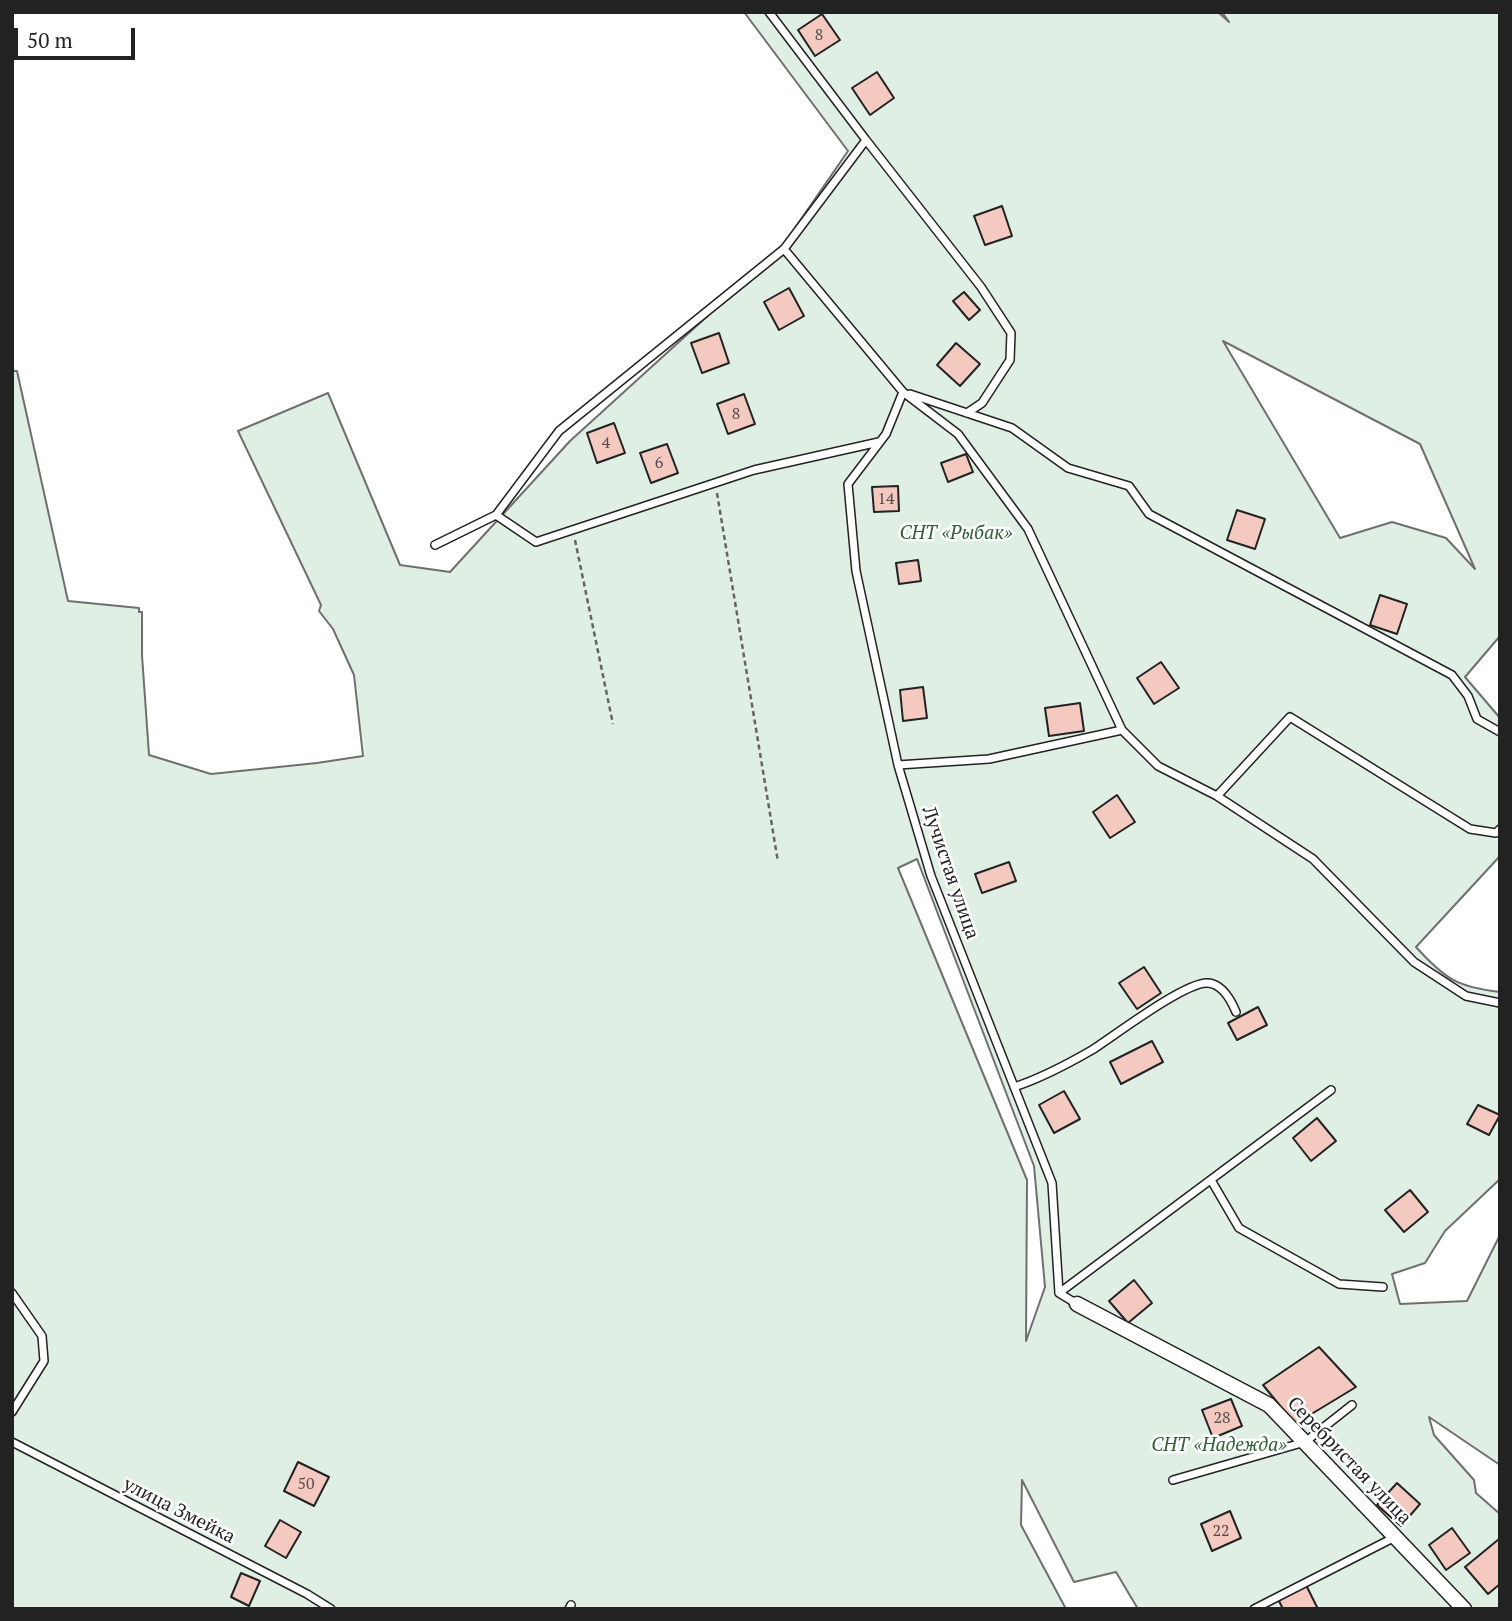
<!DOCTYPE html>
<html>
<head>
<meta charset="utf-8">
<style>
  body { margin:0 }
  #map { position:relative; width:1512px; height:1621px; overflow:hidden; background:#fff; font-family:"PT Serif",serif }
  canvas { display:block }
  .frame { position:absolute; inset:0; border:14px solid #222; pointer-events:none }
  .scale { position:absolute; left:14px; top:28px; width:121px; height:32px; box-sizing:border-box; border:4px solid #222; border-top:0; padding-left:9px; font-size:21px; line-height:24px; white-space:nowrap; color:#222; -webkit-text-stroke:5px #fff; paint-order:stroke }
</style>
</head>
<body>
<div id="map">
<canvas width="1512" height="1621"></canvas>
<div class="frame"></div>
<div class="scale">50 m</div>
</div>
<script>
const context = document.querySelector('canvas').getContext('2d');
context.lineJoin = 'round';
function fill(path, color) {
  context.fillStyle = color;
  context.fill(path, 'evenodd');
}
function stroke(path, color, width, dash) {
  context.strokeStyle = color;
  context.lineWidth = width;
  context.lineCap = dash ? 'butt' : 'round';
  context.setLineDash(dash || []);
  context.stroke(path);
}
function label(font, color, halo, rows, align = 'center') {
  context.font = font + ' "PT Serif",serif';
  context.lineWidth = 5;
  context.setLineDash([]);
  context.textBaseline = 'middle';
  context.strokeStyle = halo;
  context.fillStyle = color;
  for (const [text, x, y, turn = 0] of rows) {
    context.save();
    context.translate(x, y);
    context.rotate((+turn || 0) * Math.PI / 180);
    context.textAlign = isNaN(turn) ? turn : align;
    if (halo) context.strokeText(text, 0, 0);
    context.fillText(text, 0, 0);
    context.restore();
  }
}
const green = new Path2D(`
  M744,12H1218L1229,22L1222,12H1500V636L1465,677L1500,718V856L1416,947C1445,979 1457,987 1500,992V1179L1445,1231L1425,1263L1392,1274L1400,1304L1467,1301L1500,1235V1465L1429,1417L1434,1435L1474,1480L1476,1493L1500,1514V1609H1138L1116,1572L1074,1582L1022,1480L1021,1525L1066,1609H12V371H17L68,601L139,608V612H142V655L149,755L211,774L317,763L363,756L354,675L333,629L319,611L321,605L238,431L328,393L400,565L450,572L570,441L779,251L848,151ZM1223,341L1420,444L1475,569L1446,538L1392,522L1340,538ZM917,859L1034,1166L1045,1287L1026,1341L1027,1180L898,868Z`);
fill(green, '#e0efe3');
stroke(green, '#6f6f6f', 2);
const building = new Path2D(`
  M822,14L840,40L815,56L798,30Z
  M877,72L894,98L870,115L852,88Z
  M1002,206L1012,236L985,245L974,216Z
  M789,288L804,316L779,330L764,302Z
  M964,292L980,310L969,320L953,301Z
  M719,333L729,363L702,373L691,343Z
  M956,343L980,364L960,386L937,365Z
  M744,394L755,424L728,434L717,404Z
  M614,423L625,453L597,463L587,433Z
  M667,444L678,473L651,483L640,453Z
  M966,454L973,472L948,482L941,463Z
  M898,486L899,511L874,512L872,487Z
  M1237,510L1265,519L1255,549L1227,540Z
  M918,560L921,581L899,584L896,563Z
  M1380,595L1407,604L1397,634L1370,625Z
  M1161,662L1179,688L1154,704L1137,678Z
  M923,687L927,718L903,721L900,690Z
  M1080,703L1084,731L1049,736L1045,708Z
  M1117,795L1135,822L1110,838L1093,812Z
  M1009,862L1016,881L982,893L975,874Z
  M1144,967L1161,993L1137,1009L1119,983Z
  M1258,1007L1267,1025L1237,1040L1228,1023Z
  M1152,1041L1163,1062L1121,1084L1110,1062Z
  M1064,1091L1080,1119L1054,1133L1039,1105Z
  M1478,1105L1500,1115L1489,1135L1467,1124Z
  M1317,1118L1336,1141L1311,1161L1293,1138Z
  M1410,1190L1428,1212L1404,1232L1385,1210Z
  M1134,1280L1152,1303L1128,1323L1109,1301Z
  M1319,1347L1356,1387L1295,1424L1263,1385Z
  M1231,1399L1242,1426L1213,1438L1202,1410Z
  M298,1462L329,1477L314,1506L284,1491Z
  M1397,1483L1420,1504L1401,1526L1377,1505Z
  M1230,1511L1241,1538L1212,1551L1201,1524Z
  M280,1520L301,1532L286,1558L265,1546Z
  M1452,1528L1470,1553L1446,1570L1429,1545Z
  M1499,1539L1500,1584L1488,1594L1465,1567Z
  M241,1573L260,1581L249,1606L231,1597Z
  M1306,1585L1318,1609H1283L1278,1599Z`);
fill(building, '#f3c9c0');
stroke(building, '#222', 2);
const service = new Path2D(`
  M866,140L981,287L1011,333L1010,360L982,403L967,413
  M784,249L903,392L886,434L848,484L856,571L898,765L931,876L1052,1183L1059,1293L1077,1304
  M903,392L958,434L1028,529L1122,730L1158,766L1217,796L1313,859L1414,962L1466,996L1500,1003
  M910,394L1012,428L1068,468L1129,486L1149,514L1452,675L1468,696L1477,719L1500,732
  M496,515L536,542L754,470L879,442
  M435,545L496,515L559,431L784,249L866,140L769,12
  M898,765L989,759L1122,730
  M1217,796L1290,717L1470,829L1496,833L1500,829
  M1014,1087C1042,1078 1066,1065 1092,1050C1114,1036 1186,981 1208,983C1222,984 1231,1000 1236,1012
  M1211,1180L1239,1228L1339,1284L1383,1287
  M12,1293L42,1336L44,1361L12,1412
  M1059,1293L1331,1090
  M12,1442L307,1594L331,1609
  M1173,1480L1305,1442L1352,1405
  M569,1609L571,1605
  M1254,1609L1395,1537`);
const minor = new Path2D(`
  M1077,1304L1269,1405L1464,1609`);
stroke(service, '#222', 10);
stroke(minor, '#222', 17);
stroke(new Path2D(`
  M717,493L778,862
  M575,540L613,724`), '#646464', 2.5, [5, 3.5]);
stroke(service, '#fff', 7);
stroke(minor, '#fff', 14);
label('16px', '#564c4a', null, [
  ["8",819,35],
  ["8",736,414],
  ["4",606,443],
  ["6",659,463],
  ["14",886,499],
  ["28",1222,1418],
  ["50",306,1484],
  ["22",1221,1531]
]);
label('italic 19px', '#2f5e38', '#fff', [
  ["СНТ «Рыбак»",956,534],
  ["СНТ «Надежда»",1219,1446]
]);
label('19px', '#222', '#fff', [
  ["Лучистая улица",950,873,71],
  ["Серебристая улица",1349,1461,46],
  ["улица Змейка",179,1511,27]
]);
</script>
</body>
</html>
